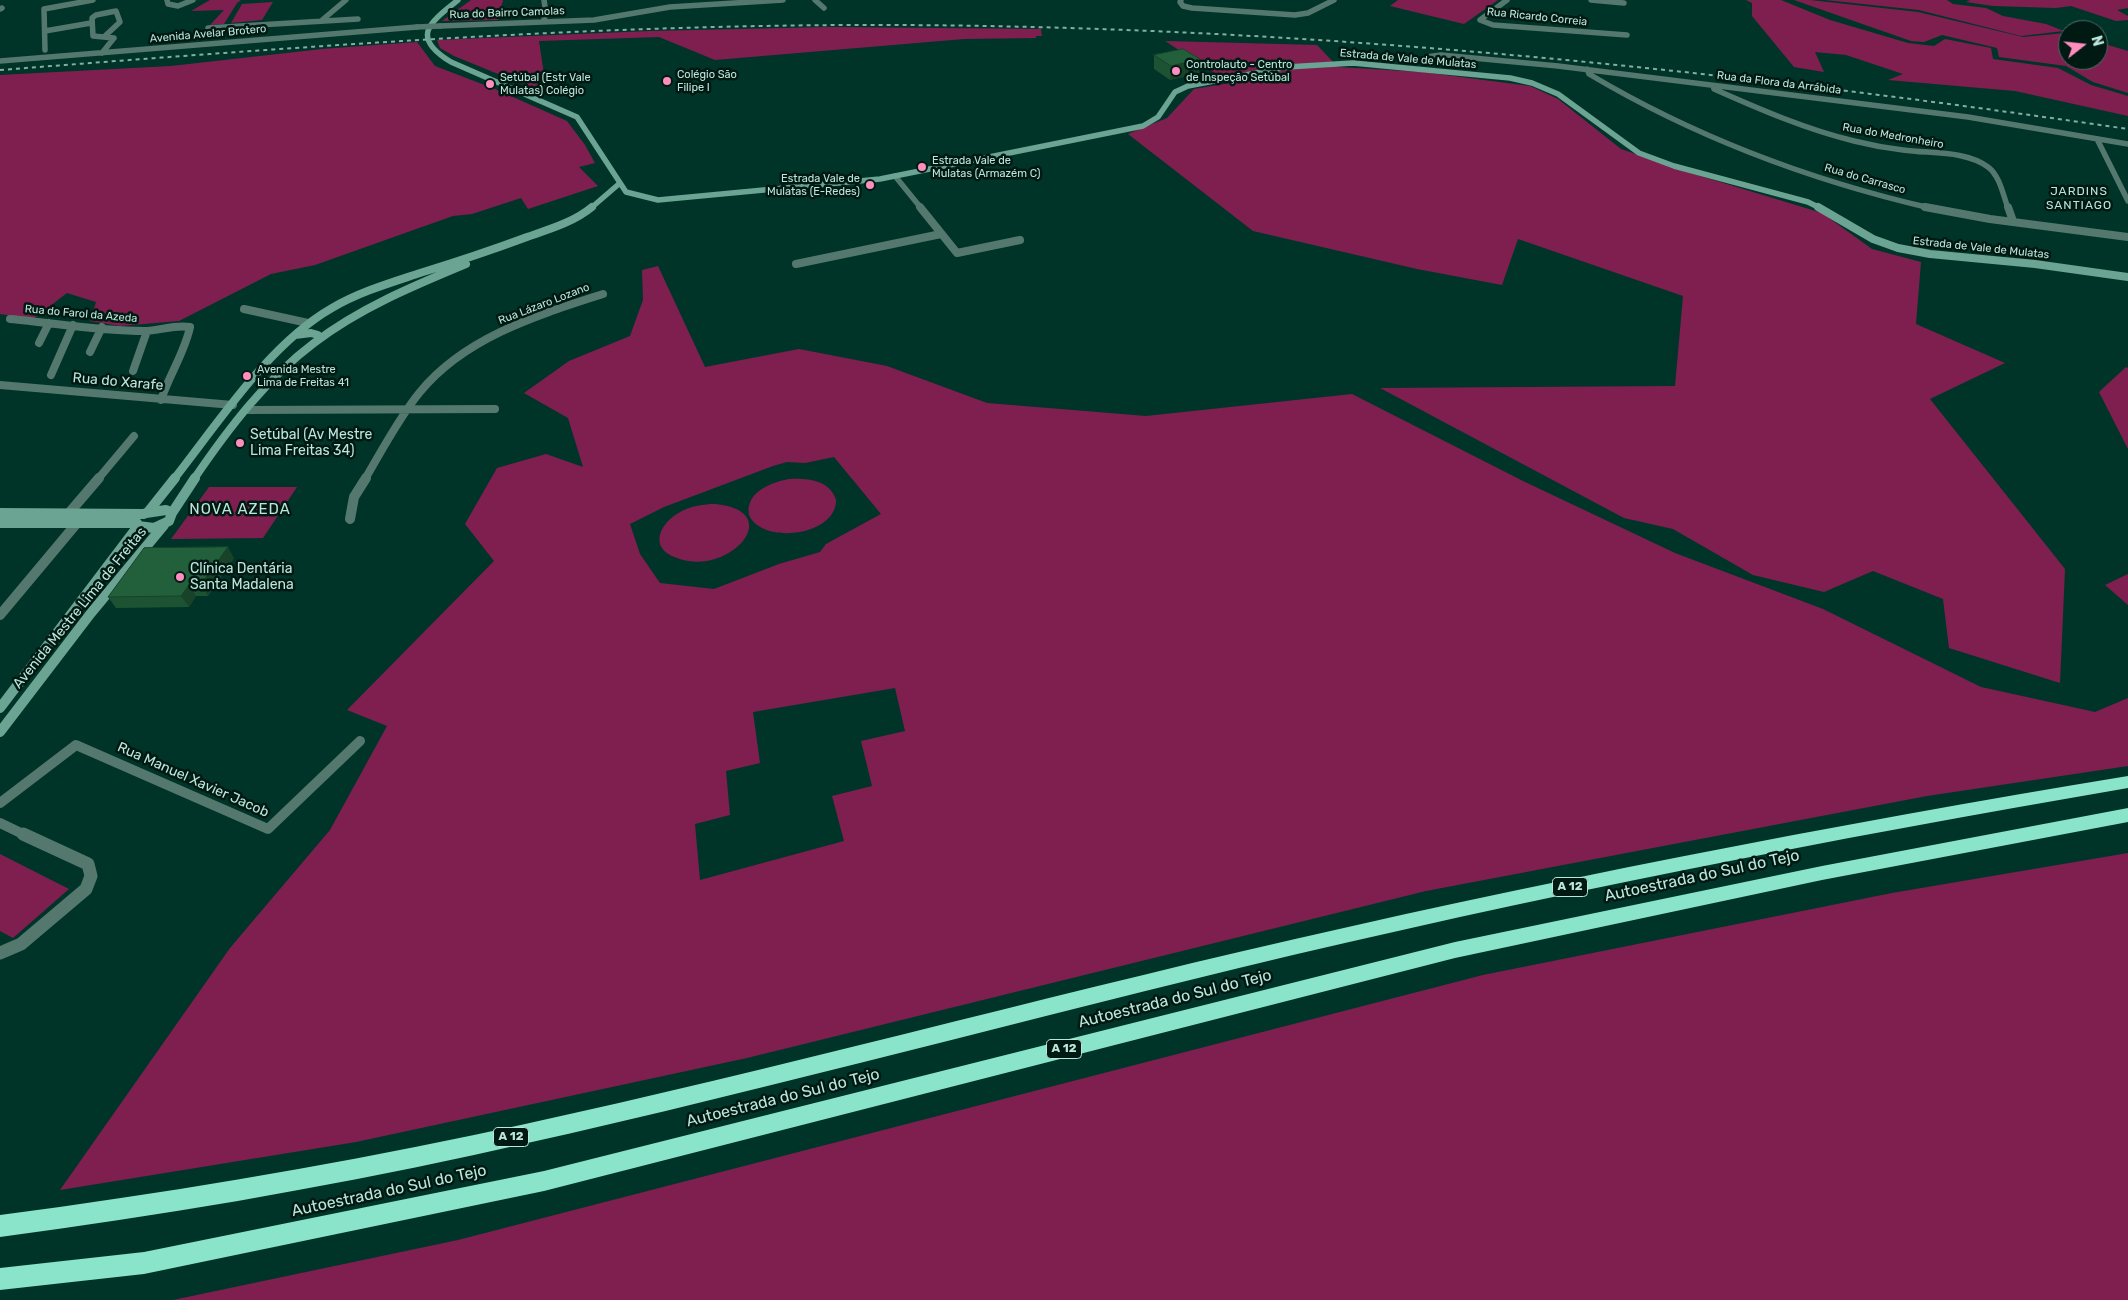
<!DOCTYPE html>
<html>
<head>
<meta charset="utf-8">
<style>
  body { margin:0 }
  #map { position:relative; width:2128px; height:1300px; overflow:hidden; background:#003429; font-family:Rubik,sans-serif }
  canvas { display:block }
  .north { position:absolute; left:2058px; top:20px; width:50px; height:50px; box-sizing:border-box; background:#001912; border:1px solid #4b6b62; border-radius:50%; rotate:74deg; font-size:14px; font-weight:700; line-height:20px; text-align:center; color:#bce6d9 }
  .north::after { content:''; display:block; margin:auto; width:18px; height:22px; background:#fe8ebe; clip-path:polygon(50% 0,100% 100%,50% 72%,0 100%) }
</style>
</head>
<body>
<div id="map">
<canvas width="2128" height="1300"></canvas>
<div class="north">N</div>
</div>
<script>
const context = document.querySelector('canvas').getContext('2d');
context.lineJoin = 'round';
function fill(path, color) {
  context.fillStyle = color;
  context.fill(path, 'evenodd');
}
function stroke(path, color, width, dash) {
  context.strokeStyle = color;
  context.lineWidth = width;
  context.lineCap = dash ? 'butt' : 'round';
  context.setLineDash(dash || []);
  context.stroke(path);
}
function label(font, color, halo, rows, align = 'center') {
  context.font = font + ' Rubik,sans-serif';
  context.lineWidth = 5;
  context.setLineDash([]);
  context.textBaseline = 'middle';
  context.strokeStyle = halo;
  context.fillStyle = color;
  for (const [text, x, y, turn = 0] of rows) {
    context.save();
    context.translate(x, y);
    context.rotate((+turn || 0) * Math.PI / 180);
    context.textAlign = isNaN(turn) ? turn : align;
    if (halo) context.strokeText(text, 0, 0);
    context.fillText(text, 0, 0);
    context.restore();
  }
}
fill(new Path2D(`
  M210,0H241L237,3L224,24L210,25L224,10L191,11Z
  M471,0H503L498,20L442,21Z
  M1398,0H1498L1464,24L1390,6Z
  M1746,0H1781L1830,20L1908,43L1934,46L1945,39L1991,48L1993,59L2058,68L2091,85L2128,96V116L2015,91L1888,80L1903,74L1846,55L1815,52L1824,72L1794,67L1752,16V3Z
  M1794,0H1810L1918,12L2023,37L2065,33L2068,34V60H2098V42L2128,51V93L2093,82L2066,66L1999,57L1997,48L1942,35L1924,42L1911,41Z
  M1825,0H1947L1953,4L1986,8L2003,16L2046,24L2064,31L2021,36L1919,10Z
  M1970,0H2128V8L2117,10L2128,16V20L2116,21L2071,6L2056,8L1993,6L1966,2Z
  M273,2L262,20L231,23L242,4Z
  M830,27L1041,29L1042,36H1036V38L964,39L715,60L659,37L539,41L547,94L454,56L440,48L437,40L650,31Z
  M1165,41L1317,45L1338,67L1422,72L1530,86L1558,99L1621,149L1697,175L1822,213L1872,249L1921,262L1916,324L2005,363L1930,399L2065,569L2060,683L1949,648L1943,599L1873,571L1824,592L1753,575L1673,529L1624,518L1380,388L1675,386L1683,296L1518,239L1502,285L1417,269L1253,231L1128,134L1167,118L1194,89L1230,83Z
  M417,42L435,66L495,89L567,121L585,145L595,163L579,167L598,186L528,209L521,198L472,214L453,216L315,265L271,274L179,321L120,326L90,321L96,302L67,293L33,319L0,314V75L171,66L322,49Z
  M658,266L705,367L799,349L887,366L987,403L1146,416L1352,394L1523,481L1675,553L1823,609L1981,687L2095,712L2128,698V766L1927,796L1426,891L747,1058L356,1142L60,1190L230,948L330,830L387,726L347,710L494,561L465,524L497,468L546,454L583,467L568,418L524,393L569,361L630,336L643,300L642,270ZM834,457L881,514L826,544L820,552L779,564L714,589L660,583L640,554L630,524L664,507L773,466L787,462L805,463ZM895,688L905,731L861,741L872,786L832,796L844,841L700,880L695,824L730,815L726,771L760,763L753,712Z
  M2126,367L2128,368V449L2099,392Z
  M789,479C807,478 830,480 836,500C837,535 763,546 749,515C745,492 772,482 789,479Z
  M209,487H297L263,538L171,539Z
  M715,504C788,511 729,578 677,558C647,548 660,522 682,511C692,506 704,504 715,504Z
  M2128,574V605L2105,585Z
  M2128,853V1300H173L458,1240L1483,975L1892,893Z
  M0,854L69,889L13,938L0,931Z`), '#7f1f50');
stroke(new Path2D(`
  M167,0L168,4L178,6L193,0
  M815,0L824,8
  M1181,0L1180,2L1183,6L1192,8L1295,15L1308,13L1334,0
  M1507,0L1480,20L1493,25L1627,35
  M1591,0L1624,3
  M0,9L2,8
  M321,21L346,0
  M543,22L546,14L544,0
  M440,26L594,20L670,7L783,0
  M208,28L358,19
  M45,31L91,23
  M45,50L44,9L93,0
  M102,53L114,38L93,36L92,18L96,15L116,11L120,22L105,36
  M1426,57L1441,55L1558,66L1968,117L2128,144
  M0,61L417,27
  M1587,69L1589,74C1695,137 1809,180 1930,208
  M1713,86L1714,89C1759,109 1805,129 1854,141C1870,145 1886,148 1903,150C1930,154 1965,150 1988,167C2000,176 2003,195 2008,208
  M2097,139L2128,201
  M895,176L921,208`), '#55786e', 5.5);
stroke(new Path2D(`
  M920,207L957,253L1020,240
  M1925,207L1990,219L2128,237
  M2008,207L2013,221
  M796,264L941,234
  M244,309L308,323
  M10,319C54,323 100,331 144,331C160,331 174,324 190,327C185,352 169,375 161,400
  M39,343L49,323
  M90,352L102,327
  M133,371L147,331
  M51,375L73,325
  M0,385L233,405
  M246,410L495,409
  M98,479L134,436
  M365,479C381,452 400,416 420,392C465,337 538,315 603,294`), '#55786e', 8);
stroke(new Path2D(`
  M69,513L99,478
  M350,519L354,497L366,478
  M0,615L77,523
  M0,803L76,745L268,829L360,741
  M0,823L25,835`), '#55786e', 10);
stroke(new Path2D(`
  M0,953L21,944L86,889L91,876L88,864L23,834`), '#55786e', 13);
stroke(new Path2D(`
  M458,0C429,23 410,37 451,62L577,117L626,192L658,200L880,179L1143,126L1158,117L1175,92L1188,86L1287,67L1353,63L1510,78L1532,83L1558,94L1639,153L1674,166L1808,202L1820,208
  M591,208L620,183`), '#6ba493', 5.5);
stroke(new Path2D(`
  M1818,207L1873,239L1898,248L1930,254L2035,264L2128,277
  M295,335L311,333L318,335L319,339
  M174,479C219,422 269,344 332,308C359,292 390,283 420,273C456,262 492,250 527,237C550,229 574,222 592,207
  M194,479C228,429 266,379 314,343C360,308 413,286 466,264`), '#6ba493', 8);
stroke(new Path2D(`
  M148,512L175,478
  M0,513L144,514
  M146,513L166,510L172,513
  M0,523H137
  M138,526L154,528L169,521L172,513L195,478
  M0,708L138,526
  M0,732L91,613L164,525`), '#6ba493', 10);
fill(new Path2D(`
  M2128,776V788C1830,839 1533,897 1239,968C984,1030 730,1099 474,1155C317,1189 159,1216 0,1237V1215C159,1194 317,1168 474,1135C730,1081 984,1012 1239,952C1533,883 1830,825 2128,776Z
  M2128,808V822L1822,880L1455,958L544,1191L144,1274L0,1290V1268L144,1252L544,1171L1455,942L1822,866Z`), '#89e4ca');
stroke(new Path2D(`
  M0,70C296,47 592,24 889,25C1305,26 1717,69 2128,129`), '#82afa2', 2, [4, 4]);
stroke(new Path2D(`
  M417,27L440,26`), '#55786e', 5.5);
fill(new Path2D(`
  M1154,55L1199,73L1170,80L1154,69Z
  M234,558L208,596H196L189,607L116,608L108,597Z`), '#1d5333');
fill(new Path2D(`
  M1200,59L1199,73L1170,80L1171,66Z
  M228,547L234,558L208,596L201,584Z
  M189,585L196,596L189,607L181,596Z`), '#184329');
const building = new Path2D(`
  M1183,49L1200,59L1171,66L1154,55Z
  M228,547L201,584L189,585L181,596L108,597L144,548Z`);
fill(building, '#22603b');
stroke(building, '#184329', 1);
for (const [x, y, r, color] of [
  [1176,71,5,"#fe8ebe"],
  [667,81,5,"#fe8ebe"],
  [490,84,5,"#fe8ebe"],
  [922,167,5,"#fe8ebe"],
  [870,185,5,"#fe8ebe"],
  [247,376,5,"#fe8ebe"],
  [240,443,5,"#fe8ebe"],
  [180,577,5,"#fe8ebe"]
]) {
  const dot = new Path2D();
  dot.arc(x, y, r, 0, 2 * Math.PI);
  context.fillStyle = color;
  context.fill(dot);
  stroke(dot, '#001912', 2);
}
label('11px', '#bce6d9', '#001912', [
  ["Rua do Bairro Camolas",507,13,-2],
  ["Rua Ricardo Correia",1537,17,6],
  ["Avenida Avelar Brotero",208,34,-5],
  ["Estrada de Vale de Mulatas",1408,59,5],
  ["Rua da Flora da Arrábida",1779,83,7],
  ["Rua do Medronheiro",1893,136,10],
  ["Rua do Carrasco",1865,179,16],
  ["Estrada de Vale de Mulatas",1981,248,6],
  ["Rua Lázaro Lozano",544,304,-21],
  ["Rua do Farol da Azeda",81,314,5]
]);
label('11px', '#bce6d9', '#001912', [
  ["Controlauto - Centro",1186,65],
  ["de Inspeção Setúbal",1186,78],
  ["Colégio São",677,75],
  ["Filipe I",677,88],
  ["Setúbal (Estr Vale",500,78],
  ["Mulatas) Colégio",500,91],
  ["Estrada Vale de",932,161],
  ["Mulatas (Armazém C)",932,174],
  ["Estrada Vale de",860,179,"right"],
  ["Mulatas (E-Redes)",860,192,"right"],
  ["Avenida Mestre",257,370],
  ["Lima de Freitas 41",257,383]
], 'left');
context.letterSpacing = '1px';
label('12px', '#bce6d9', '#001912', [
  ["JARDINS",2079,192],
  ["SANTIAGO",2079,206]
]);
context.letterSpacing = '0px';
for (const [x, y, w] of [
  [1570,887,35],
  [1064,1049,35],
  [511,1137,35]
]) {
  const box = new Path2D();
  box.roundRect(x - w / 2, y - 9.5, w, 19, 4);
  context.fillStyle = '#001912';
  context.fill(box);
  stroke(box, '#bce6d9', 1);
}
label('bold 12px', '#bce6d9', null, [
  ["A 12",1570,887],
  ["A 12",1064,1049],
  ["A 12",511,1137]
]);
label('14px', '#bce6d9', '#001912', [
  ["Rua do Xarafe",118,382,5],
  ["Avenida Mestre Lima de Freitas",80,608,-51],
  ["Rua Manuel Xavier Jacob",193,780,24]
]);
label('14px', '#bce6d9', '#001912', [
  ["Setúbal (Av Mestre",250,435],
  ["Lima Freitas 34)",250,451],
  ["Clínica Dentária",190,569],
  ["Santa Madalena",190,585]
], 'left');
context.letterSpacing = '1px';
label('15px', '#bce6d9', '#001912', [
  ["NOVA AZEDA",240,510]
]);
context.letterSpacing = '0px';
label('16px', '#bce6d9', '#001912', [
  ["Autoestrada do Sul do Tejo",1702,876,-12],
  ["Autoestrada do Sul do Tejo",1175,999,-14],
  ["Autoestrada do Sul do Tejo",783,1098,-14],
  ["Autoestrada do Sul do Tejo",389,1191,-12]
]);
</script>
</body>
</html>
